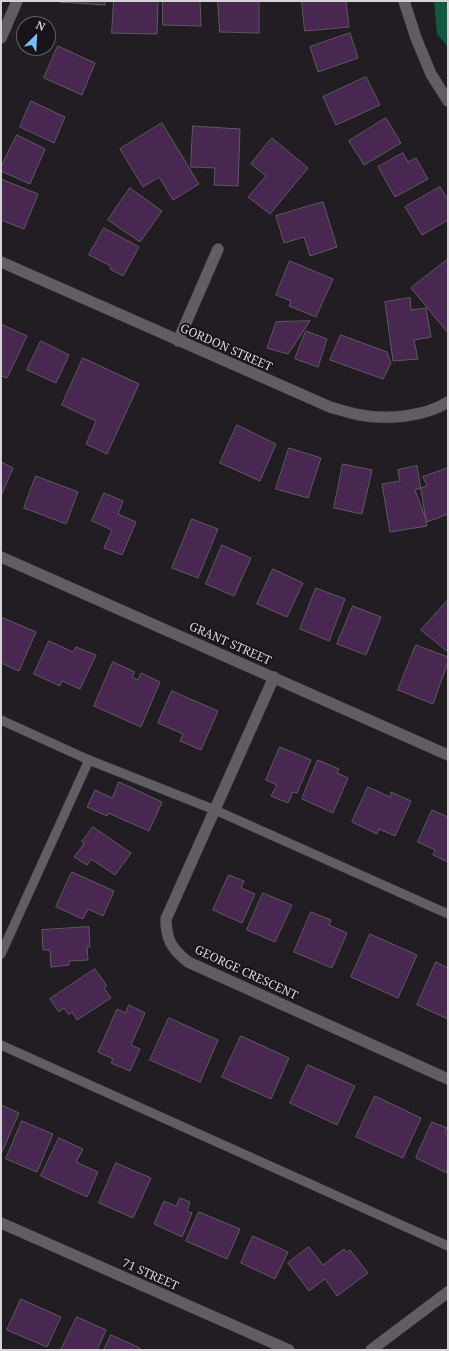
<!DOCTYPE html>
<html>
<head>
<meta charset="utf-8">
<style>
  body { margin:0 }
  #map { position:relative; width:449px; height:1351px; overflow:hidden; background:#211d23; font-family:"Noto Serif",serif }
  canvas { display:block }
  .frame { position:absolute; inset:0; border:2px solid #d6d3d7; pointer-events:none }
  .north { position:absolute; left:16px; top:16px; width:40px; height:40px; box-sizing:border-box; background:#18141a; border:1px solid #646066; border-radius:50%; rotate:24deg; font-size:11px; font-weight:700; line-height:16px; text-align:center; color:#d6d3d7 }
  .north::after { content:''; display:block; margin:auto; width:14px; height:18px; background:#77c0f7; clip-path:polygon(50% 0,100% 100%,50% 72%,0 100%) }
</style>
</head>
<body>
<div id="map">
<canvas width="449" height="1351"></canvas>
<div class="frame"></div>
<div class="north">N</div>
</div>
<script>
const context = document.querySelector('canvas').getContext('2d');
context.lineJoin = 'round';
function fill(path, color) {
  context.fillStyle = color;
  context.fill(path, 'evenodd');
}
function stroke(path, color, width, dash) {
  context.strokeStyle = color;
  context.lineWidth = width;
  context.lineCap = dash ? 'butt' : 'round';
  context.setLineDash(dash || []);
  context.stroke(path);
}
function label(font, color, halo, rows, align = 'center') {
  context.font = font + ' "Noto Serif",serif';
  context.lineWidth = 4;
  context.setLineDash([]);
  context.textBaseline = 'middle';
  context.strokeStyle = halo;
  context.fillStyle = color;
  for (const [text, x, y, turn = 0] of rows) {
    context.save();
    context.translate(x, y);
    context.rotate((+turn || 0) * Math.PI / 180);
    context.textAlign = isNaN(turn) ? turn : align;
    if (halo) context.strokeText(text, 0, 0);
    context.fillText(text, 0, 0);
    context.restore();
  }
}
fill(new Path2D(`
  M434,1H448V47L437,34Z`), '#0e593f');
const building = new Path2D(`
  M59,1H105V5L59,2Z
  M114,1H158L157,34L112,33Z
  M163,1H200L201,26L163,25Z
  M218,1H259V33L220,32Z
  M302,1H346L349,27L305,31Z
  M350,33L358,58L318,72L310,47Z
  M58,46L95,63L82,95L44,78Z
  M366,77L380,105L336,125L323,97Z
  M31,101L65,117L54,143L20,127Z
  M386,118L401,143L364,165L349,141Z
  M162,123L199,184L173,200L159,177L143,187L120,149Z
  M193,126L240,129L238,186L214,185L215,168L191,167Z
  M17,135L45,149L30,184L1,171V167Z
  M272,138L308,168L270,214L248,197L266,176L251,164Z
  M403,153L408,162L416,158L428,179L395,197L378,167Z
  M1,179L38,194L24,229L1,220Z
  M440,187L448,200V220L422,235L405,207Z
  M130,188L162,211L140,242L108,220Z
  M323,202L337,247L310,256L304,237L284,243L276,216Z
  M104,228L139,247L123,276L110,269L111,266L89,255Z
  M447,260L448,261V333L411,288Z
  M290,261L333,279L316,317L289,306L291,301L276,295Z
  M410,298L411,310L426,308L431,337L414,340L418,359L393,361L385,302Z
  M310,321L288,354L267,348L276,322Z
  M1,324L27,336L7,378L1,376Z
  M306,331L327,339L318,367L295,359Z
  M341,335L387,352L391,363L383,379L330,360Z
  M41,341L69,355L56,383L27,370Z
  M83,358L139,384L107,454L86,444L96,421L62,405Z
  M237,425L276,444L260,481L220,463Z
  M289,448L321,458L308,498L276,489Z
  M1,462L13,468L1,496Z
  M343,464L372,470L362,514L334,508Z
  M417,466L427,526L390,532L382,484L400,481L398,470Z
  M448,468V514L427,522L415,490L427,486L423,477Z
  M36,476L78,492L66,524L24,508Z
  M104,493L123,501L118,514L136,522L122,555L104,548L112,530L92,521Z
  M192,519L218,529L198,578L172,568Z
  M222,545L251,558L234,596L206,584Z
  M273,569L303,583L287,617L257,604Z
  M316,588L345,599L329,641L300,629Z
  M448,600V652L421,630Z
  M353,606L381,617L366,655L337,644Z
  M1,617L36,632L19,671L1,663Z
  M49,641L73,652L76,647L96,655L80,689L62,681L60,686L34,674Z
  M416,645L448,657V662L433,704L398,690Z
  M113,662L135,672L132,677L138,680L141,673L160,682L141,727L94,706Z
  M172,691L218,711L201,750L180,741L183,734L158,723Z
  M280,747L311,760L297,793L293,792L288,803L271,796L277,785L266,780Z
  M318,760L339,769L337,773L348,778L333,813L302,799Z
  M119,782L162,802L149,831L108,813L107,816L87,807L95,790L112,798Z
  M368,787L390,797L391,792L411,801L395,836L379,829L377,834L352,822Z
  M432,810L448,817V862L433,855L435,850L418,842Z
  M93,827L131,853L115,875L91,859L87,865L74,857L84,844L82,842Z
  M72,872L114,891L103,916L88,909L83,919L56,907Z
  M229,875L244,881L241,888L255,894L242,923L213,910Z
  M263,893L292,905L275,942L247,930Z
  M311,912L331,920L329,925L347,933L332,968L294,952Z
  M89,927L90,947H87L88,960L69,961V965L51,967L50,950H43L42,930Z
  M370,934L417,955L398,998L351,977Z
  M436,962L448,968V1019L417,1005Z
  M95,969L107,986L104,988L111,998L77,1020L72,1012L69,1015L64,1008L59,1012L50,999Z
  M129,1005L145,1013L131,1045L140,1049L130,1071L111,1063L113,1059L98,1052L117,1009L125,1013Z
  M169,1018L218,1040L200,1082L150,1060Z
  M241,1036L289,1058L271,1099L222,1077Z
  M308,1065L355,1086L337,1125L290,1103Z
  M375,1096L421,1118L403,1158L356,1137Z
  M1,1105L19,1113L2,1152H1Z
  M22,1121L53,1134L37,1172L6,1159Z
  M432,1122L447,1128L445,1133L448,1135L447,1173L416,1158Z
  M59,1138L83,1149L76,1162L98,1172L87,1197L41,1176Z
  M116,1163L151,1178L133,1218L99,1203Z
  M180,1198L190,1202L187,1211L192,1213L182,1237L154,1224L164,1201L176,1206Z
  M199,1212L240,1229L227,1259L186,1241Z
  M253,1236L288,1252L275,1279L241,1263Z
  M309,1247L323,1265L344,1249L347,1252L350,1250L368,1273L337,1296L325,1279L309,1291L288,1263Z
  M21,1299L61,1317L47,1347L7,1330Z
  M77,1317L106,1330L97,1350H61Z
  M111,1335L140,1348L139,1350H104Z`);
fill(building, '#482751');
stroke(building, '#5f5961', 1);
const service = new Path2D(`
  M1,720L89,760L215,810L448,914
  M1,954L89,760
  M1,1045L448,1246`);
const minor = new Path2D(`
  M1,38L17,1
  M1,262L330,407C340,410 350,413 360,415C387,420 424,417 448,402
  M178,341L218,249
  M274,677L166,919C166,940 172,949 188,962L448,1079
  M371,1350L448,1292`);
const tertiary = new Path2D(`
  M404,1L416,38L431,74L448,101
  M1,557L448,755
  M1,1223L289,1350`);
stroke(service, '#3b383d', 10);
stroke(minor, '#3b383d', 12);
stroke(tertiary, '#3b383d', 12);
stroke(service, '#625d65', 9);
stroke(minor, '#625d65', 11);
stroke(tertiary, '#625d65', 11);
label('12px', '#d6d3d7', '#18141a', [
  ["GORDON STREET",226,348,24],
  ["GRANT STREET",230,644,24],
  ["GEORGE CRESCENT",246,973,25],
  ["71 STREET",150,1275,24]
]);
</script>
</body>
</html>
